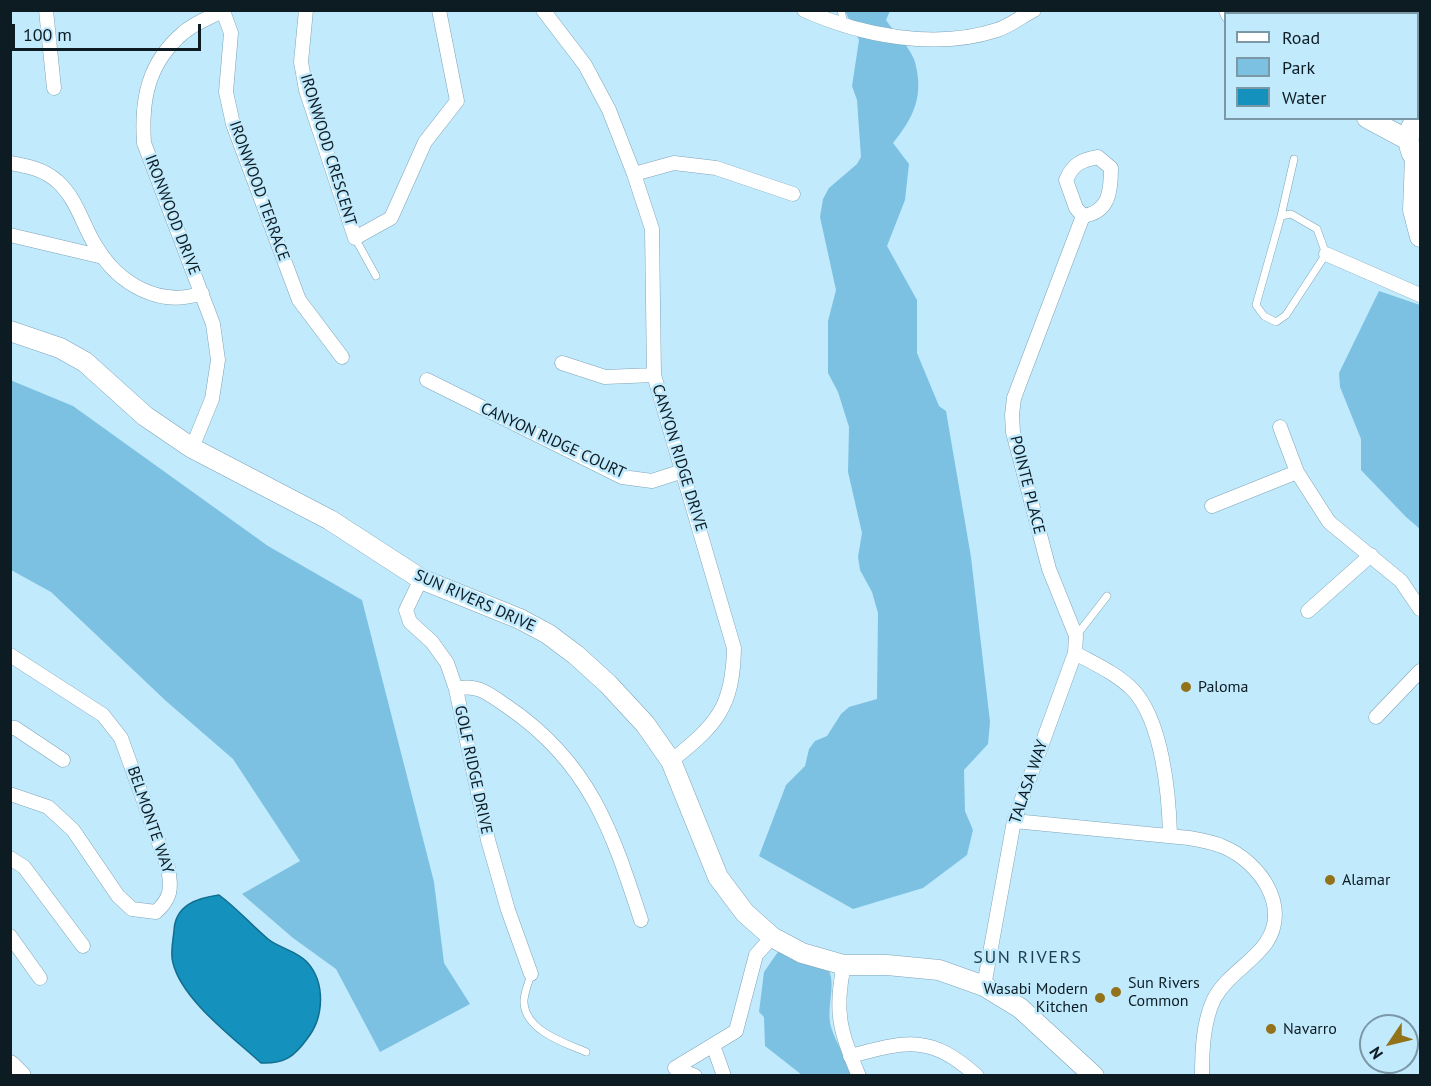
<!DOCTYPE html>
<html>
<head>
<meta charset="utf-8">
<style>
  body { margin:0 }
  #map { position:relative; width:1431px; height:1086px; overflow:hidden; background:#c2eafd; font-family:"PT Sans",sans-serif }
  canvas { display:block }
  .frame { position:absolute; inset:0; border:12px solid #0d1c23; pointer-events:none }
  .legend { position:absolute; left:1224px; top:12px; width:195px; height:108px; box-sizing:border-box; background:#c2eafd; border:2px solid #7a98a6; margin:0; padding:8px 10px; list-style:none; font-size:18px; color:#0d1c23 }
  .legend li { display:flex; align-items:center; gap:12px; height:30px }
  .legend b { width:30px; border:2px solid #7a98a6 }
  .north { position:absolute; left:1359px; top:1014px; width:60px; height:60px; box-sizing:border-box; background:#c2eafd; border:2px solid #7a98a6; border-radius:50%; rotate:235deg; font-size:16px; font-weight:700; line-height:24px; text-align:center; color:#0d1c23 }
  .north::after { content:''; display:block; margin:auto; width:21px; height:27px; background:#927319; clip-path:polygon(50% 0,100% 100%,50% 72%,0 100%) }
  .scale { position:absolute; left:12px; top:24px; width:189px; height:27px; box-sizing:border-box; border:3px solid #0d1c23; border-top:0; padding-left:8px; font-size:18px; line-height:21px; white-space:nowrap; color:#0d1c23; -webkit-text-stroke:4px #c2eafd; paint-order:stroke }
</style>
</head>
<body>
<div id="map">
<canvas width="1431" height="1086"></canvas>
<div class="frame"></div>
<ul class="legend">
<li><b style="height:8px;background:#fff"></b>Road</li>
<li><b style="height:16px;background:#7cc1e1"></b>Park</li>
<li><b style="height:16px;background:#1491bd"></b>Water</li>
</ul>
<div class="north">N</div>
<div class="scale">100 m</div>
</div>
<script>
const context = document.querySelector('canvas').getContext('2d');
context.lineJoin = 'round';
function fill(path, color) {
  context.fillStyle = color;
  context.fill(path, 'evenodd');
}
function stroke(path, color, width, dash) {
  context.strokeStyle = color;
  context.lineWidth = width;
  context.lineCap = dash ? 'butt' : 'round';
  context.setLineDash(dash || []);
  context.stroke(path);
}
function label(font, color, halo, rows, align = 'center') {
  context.font = font + ' "PT Sans",sans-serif';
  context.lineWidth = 5;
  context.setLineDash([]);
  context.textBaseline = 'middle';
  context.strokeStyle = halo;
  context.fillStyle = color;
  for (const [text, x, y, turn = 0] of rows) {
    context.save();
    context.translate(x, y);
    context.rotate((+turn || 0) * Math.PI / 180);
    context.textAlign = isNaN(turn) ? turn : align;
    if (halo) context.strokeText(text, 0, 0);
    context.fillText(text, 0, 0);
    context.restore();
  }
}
fill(new Path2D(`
  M845,11H890L886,20C894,32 911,48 915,62C924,96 914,117 893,143L909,164L905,200L887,246L917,300V353L939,406L946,411L971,557L990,722L988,744L964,770L965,811L973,830L967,855L923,888L853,909L759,856L786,785L805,766L809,749L815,741L827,736L841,714L849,707L877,699L878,613L872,592L860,570L858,557L862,533L848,472L849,427L838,392L828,373V321L836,290L820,217L823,199L829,188L857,164L861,157L857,100L852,86L859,40Z
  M1379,291L1420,305V529L1406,517L1361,470V439L1340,387L1339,373Z
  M10,380L73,406L268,546L362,600L434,882L444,963L470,1004L380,1052L336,969L293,938L242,894L300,861L233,759L166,701L51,592L11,570Z
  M780,949L829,970C836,988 826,1007 831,1027C836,1043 847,1060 854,1075H802L765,1046L764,1017L759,1012L764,972Z`), '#7cc1e1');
const water = new Path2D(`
  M219,895C237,908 251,925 268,939C279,948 297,951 307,962C326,983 324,1018 307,1039C294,1057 284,1064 261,1063C234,1038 182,1000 173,963C170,954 173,940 174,931C175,905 197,898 219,895Z`);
fill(water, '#1491bd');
stroke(water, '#126e8f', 1.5);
const lane = new Path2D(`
  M841,10L844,24
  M1291,214L1317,229L1326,254L1286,315L1276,322L1264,316L1256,305L1281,216Z
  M1281,216L1294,159
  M355,238L376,276
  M1076,636L1107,596
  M531,974C529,982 523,995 524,1003C526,1031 565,1043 586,1052`);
const street = new Path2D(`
  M46,10L54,88
  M306,10L301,62L306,90L355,238L391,218L425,142L457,101L439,10
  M543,10L585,65L609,110L634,174L652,229L654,375L734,648C733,708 716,725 671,761
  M804,10C862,36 936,50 997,30C1010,26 1022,16 1034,10
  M223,11L231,33L226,92L233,124L299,300L342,357
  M10,163C28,166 43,169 57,181C78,200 82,225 97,248C119,284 160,308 202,293
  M634,174L674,163L716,168L793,194
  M10,235L103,257
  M1326,254L1420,295
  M562,363L605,377L654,375
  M427,380L622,477L652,481L683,471
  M1280,427L1297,472L1329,522L1401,581L1420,609
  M192,448L212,399L218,360L213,324L144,143C141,99 148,63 183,33C194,23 211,17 224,10
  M1212,506L1297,472
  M421,579L406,610L410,622L432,642L447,663L456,689L488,840L508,910L531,974
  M1308,611L1371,555
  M1075,653C1095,664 1116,673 1133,690C1162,721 1169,793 1170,835
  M10,655L103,715L121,738L168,868C172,889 171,898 156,912L132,909L118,896L73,830L48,807L10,794
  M456,689C478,683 490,695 508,707C590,763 612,831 641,920
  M1376,717L1420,671
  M10,728H15L63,760
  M1014,821L1189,838C1201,840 1213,842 1224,847C1259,862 1291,906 1266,943C1251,964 1227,975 1214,999C1203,1022 1202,1051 1202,1076
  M10,858L24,867L83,946
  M10,936L40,978
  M844,965C834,1011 840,1033 859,1076
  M984,986L1014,821L1075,653L1076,636L1049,569L1013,432L1012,415L1014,398L1083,216C1109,212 1111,192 1111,168L1098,157C1081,160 1073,164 1066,180L1076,208L1083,216
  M713,1045L724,1076
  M850,1056C907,1041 930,1034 977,1076
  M675,1068L736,1031L756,955L772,937
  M675,1068L695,1076`);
const secondary = new Path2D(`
  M1229,10L1231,14
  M1420,116C1404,130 1406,151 1420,165
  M1367,118L1408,140
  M1415,159L1413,210L1420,237
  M10,331L60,348L85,362L145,416L192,448L330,520L421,579L520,619L548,634L576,655L608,684L645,724L671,761L718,877L745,913L772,937L802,953L844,965H887L939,970L984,986L1020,1008L1094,1076
  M10,1065L21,1076`);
stroke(lane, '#7ea4b6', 8);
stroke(street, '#7ea4b6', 15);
stroke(secondary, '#7ea4b6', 21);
stroke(lane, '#fff', 7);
stroke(street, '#fff', 14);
stroke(secondary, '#fff', 20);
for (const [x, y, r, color] of [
  [1186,687,6,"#927319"],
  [1330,880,6,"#927319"],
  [1116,992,6,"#927319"],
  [1100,998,6,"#927319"],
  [1271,1029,6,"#927319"]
]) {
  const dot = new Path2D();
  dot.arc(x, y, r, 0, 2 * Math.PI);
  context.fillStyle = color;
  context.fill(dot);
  stroke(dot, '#c2eafd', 2);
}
label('16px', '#0d1c23', '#c2eafd', [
  ["IRONWOOD CRESCENT",328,150,73],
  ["IRONWOOD TERRACE",259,191,70],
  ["IRONWOOD DRIVE",172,215,69],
  ["CANYON RIDGE COURT",553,441,25],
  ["CANYON RIDGE DRIVE",679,458,73],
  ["POINTE PLACE",1027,485,76],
  ["SUN RIVERS DRIVE",475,601,24],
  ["GOLF RIDGE DRIVE",473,770,78],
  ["TALASA WAY",1029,782,-71],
  ["BELMONTE WAY",150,820,71]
]);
label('16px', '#0d1c23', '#c2eafd', [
  ["Paloma",1198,687],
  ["Alamar",1342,880],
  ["Sun Rivers",1128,983],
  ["Common",1128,1001],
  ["Wasabi Modern",1088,989,"right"],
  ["Kitchen",1088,1007,"right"],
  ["Navarro",1283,1029]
], 'left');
context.letterSpacing = '1.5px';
label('18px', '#1b3f4e', '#c2eafd', [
  ["SUN RIVERS",1028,958]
]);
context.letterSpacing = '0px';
</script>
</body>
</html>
